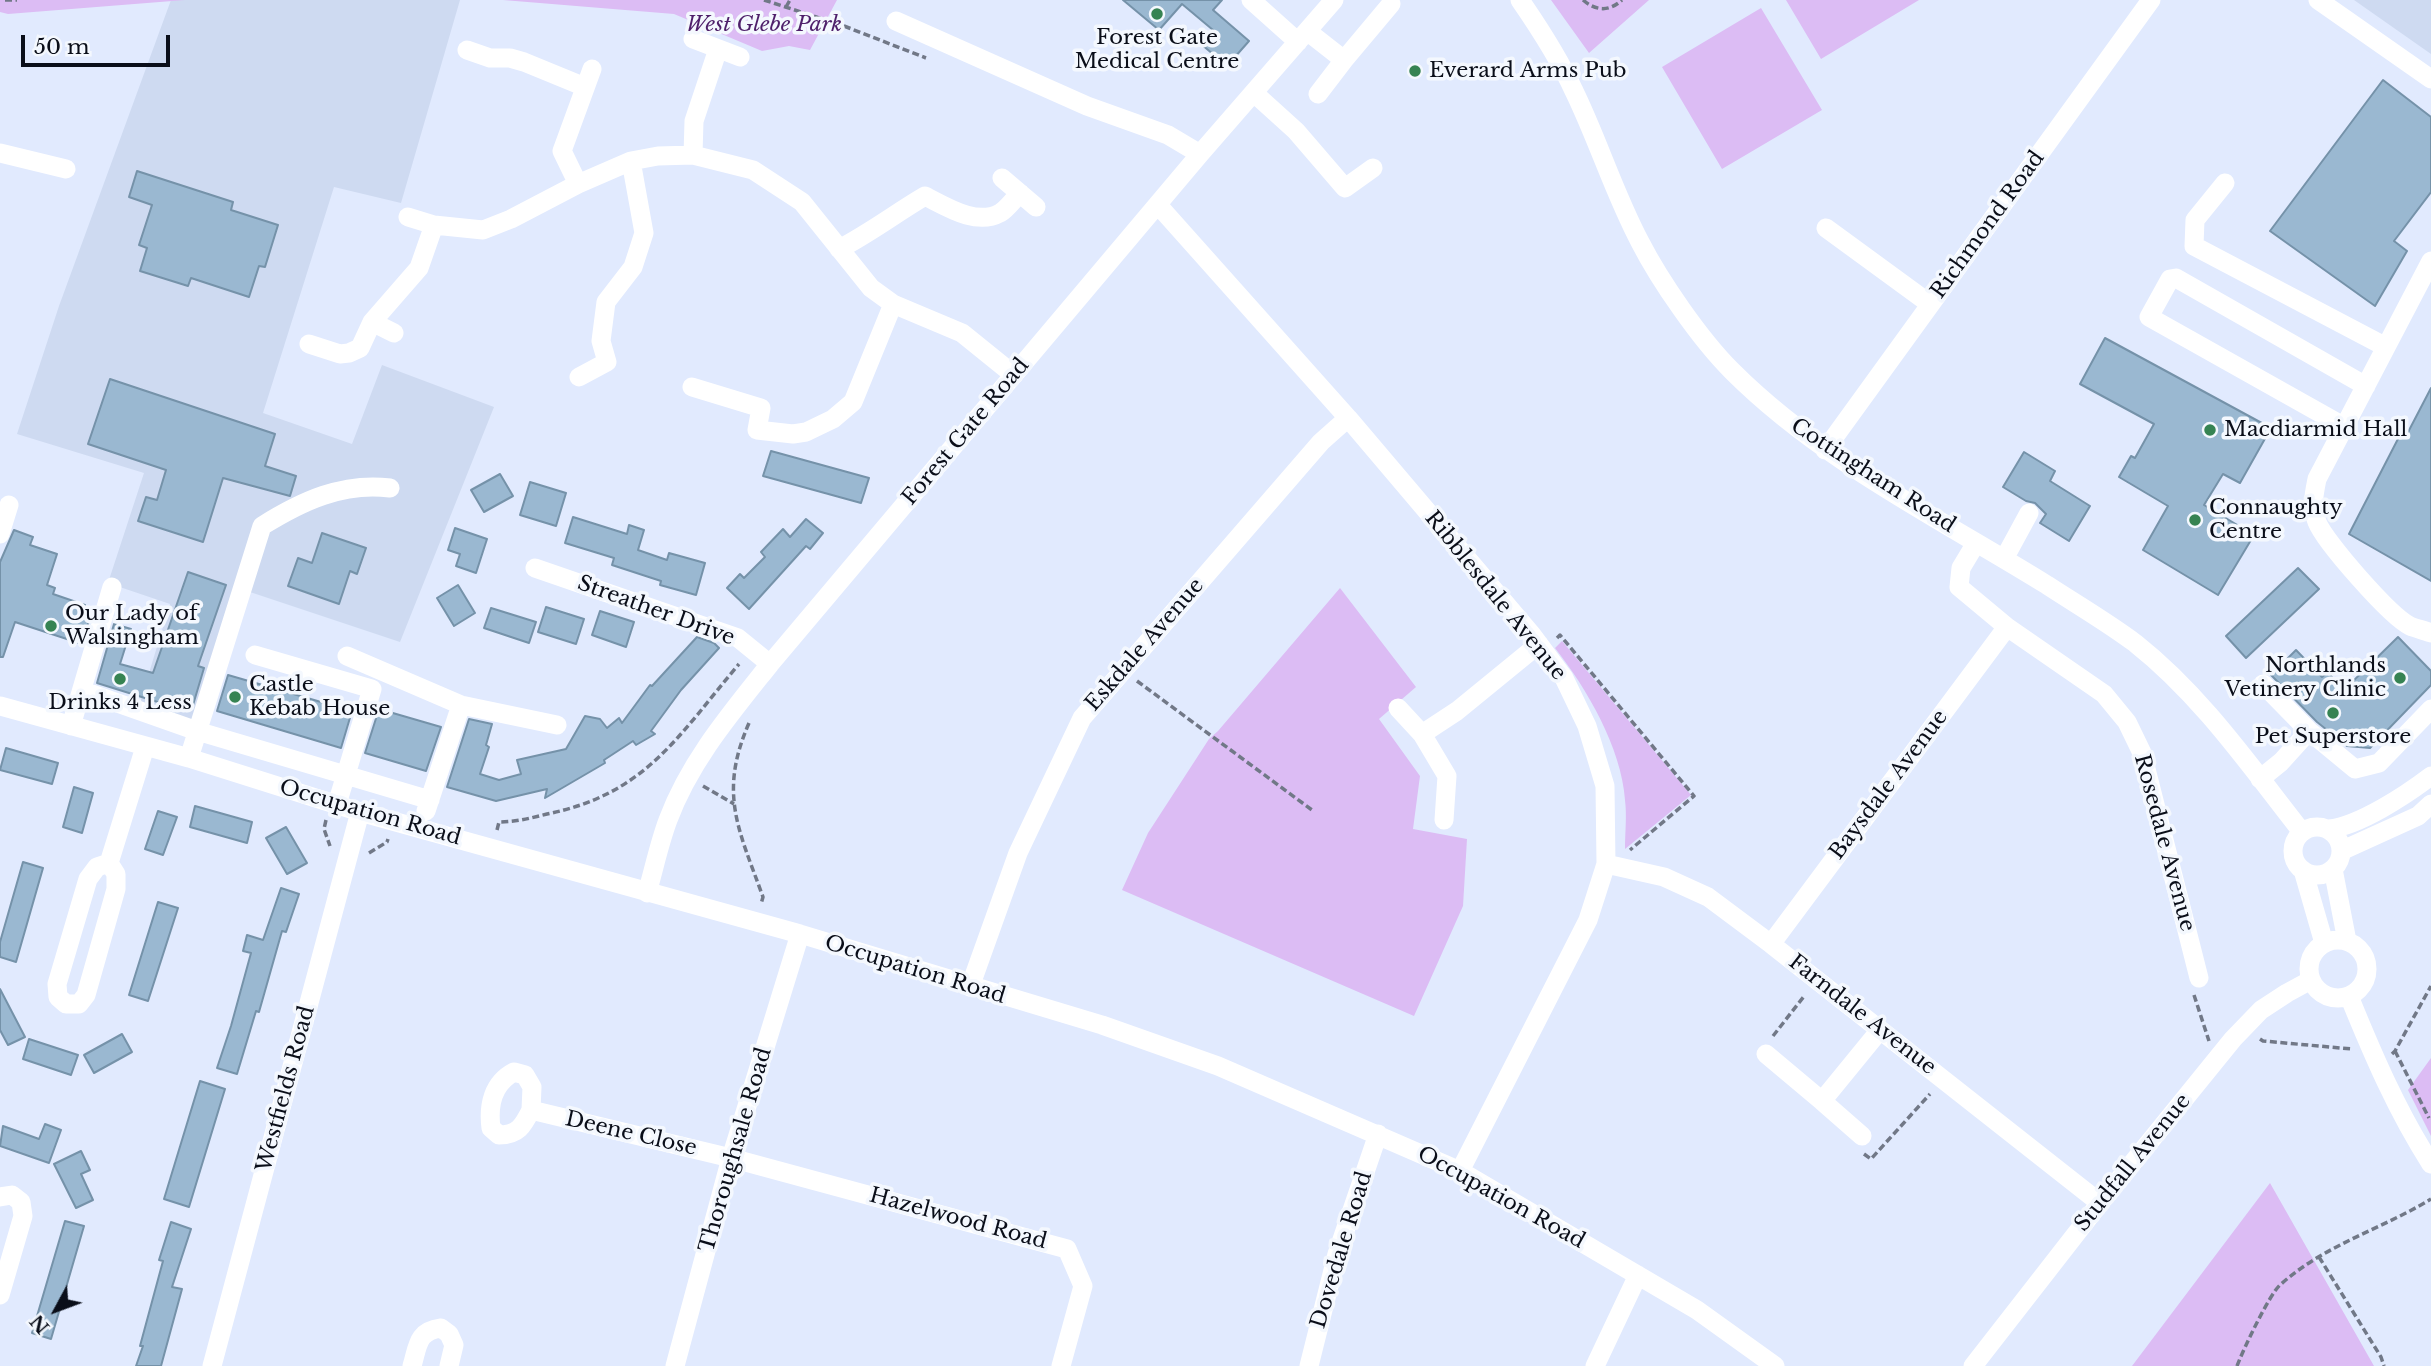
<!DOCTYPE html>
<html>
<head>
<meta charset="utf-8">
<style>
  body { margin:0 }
  #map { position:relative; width:2431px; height:1366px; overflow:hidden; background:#e1eafe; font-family:"Libre Baskerville",serif }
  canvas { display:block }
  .north { position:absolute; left:21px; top:1275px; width:70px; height:70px; -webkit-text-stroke:5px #f4f8fe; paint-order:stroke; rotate:229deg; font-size:19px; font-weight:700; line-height:28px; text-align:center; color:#0a0e19 }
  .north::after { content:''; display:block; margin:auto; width:24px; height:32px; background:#0a0e19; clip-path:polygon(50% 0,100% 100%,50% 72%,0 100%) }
  .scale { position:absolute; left:21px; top:35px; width:149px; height:32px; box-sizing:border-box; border:4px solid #0a0e19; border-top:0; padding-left:9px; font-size:21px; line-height:24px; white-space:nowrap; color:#0a0e19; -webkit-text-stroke:5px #f4f8fe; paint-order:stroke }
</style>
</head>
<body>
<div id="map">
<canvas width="2431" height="1366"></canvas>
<div class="north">N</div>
<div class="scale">50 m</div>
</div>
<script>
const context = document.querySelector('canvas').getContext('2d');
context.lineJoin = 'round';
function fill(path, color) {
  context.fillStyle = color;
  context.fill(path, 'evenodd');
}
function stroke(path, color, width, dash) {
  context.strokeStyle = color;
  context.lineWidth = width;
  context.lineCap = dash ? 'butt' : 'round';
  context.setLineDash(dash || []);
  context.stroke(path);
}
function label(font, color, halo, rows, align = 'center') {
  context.font = font + ' "Libre Baskerville",serif';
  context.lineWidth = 7;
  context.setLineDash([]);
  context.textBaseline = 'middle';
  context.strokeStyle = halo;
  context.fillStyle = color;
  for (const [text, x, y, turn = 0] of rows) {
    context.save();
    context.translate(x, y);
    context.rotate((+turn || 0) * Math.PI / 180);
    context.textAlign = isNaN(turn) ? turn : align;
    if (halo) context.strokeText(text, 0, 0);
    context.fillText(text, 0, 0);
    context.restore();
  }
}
fill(new Path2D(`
  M171,0H460L401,203L334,187L263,413L352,444L382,365L494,407L400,642L250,592L203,727L139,706L170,604L108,583L144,473L17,434L59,306Z
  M2354,0H2431V54Z`), '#cedaf1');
fill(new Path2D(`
  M0,0H185L8,14L0,12Z
  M503,0H837L810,50L789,46L762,51L674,14Z
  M1551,0H1649L1589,53Z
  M1786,0H1919L1821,59Z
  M1761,8L1822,110L1722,169L1662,67Z
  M1340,588L1416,687L1379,719L1420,776L1413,829L1467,839L1463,906L1414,1016L1122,890L1148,833L1209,739L1218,731Z
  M1562,641L1691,795L1625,849C1625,833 1627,816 1625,800C1621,747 1587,689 1555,648Z
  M2431,1058V1136L2408,1090Z
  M2270,1183L2374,1366H2132Z`), '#dcbcf4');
const building = new Path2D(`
  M1123,0H1222L1213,10L1249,41L1227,66L1201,44L1213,30L1182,4L1159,30Z
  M2383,80L2431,117V192L2394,241L2407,251L2375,306L2270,231Z
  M137,171L233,202L231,210L278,225L265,267L259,266L249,297L191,278L188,286L140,271L147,248L139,245L152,205L129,197Z
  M2105,338L2271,428L2240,483L2223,474L2204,505L2254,535L2218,595L2143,550L2168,506L2119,477L2131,456L2135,458L2154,424L2080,384Z
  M110,379L275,434L265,466L296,476L290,496L223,478L203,542L138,521L146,497L157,500L166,470L88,444Z
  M2431,388V581L2349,534L2400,435L2405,438Z
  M771,451L869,478L861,503L763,476Z
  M2024,452L2055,471L2050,481L2090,506L2069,541L2040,523L2046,514L2035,503L2026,501L2003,487Z
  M500,474L513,496L484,512L471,490Z
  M530,482L566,493L556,526L520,515Z
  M573,517L627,534L629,525L644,530L638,550L667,560L669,553L705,563L696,595L660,585L661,581L612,565L614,558L565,543Z
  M806,519L823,533L810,549L806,546L749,609L727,588L740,574L744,578L765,557L761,552L783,529L790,537Z
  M455,528L487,539L476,573L456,566L460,554L448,550Z
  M14,530L33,537L30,545L57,554L47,585L55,588L53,594L85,605L83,611L91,614L82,644L15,622L3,657H0V562Z
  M322,533L366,548L357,574L350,571L339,604L288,586L298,558L312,563Z
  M2298,568L2319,589L2246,658L2226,636Z
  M188,572L226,585L198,666L204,668L193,705L183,702L180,709L97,683L114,624L131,629L120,664L153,673Z
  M458,585L475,613L454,626L437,598Z
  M546,607L584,619L576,644L538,632Z
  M491,608L536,622L529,643L484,628Z
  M600,611L634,622L626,647L592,635Z
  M697,637L714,643L719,648L681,690L651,731L655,734L636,745L633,741L604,760L605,763L545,798L547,789L496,801L447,787L469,719L492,724L486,745L489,747L480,774L499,780L521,774L517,760L566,749L585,716L600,719L607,728L619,718L622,723L650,685L652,686Z
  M2398,637L2431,671V685L2370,748L2347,746L2317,722L2271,675L2296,650L2322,677L2328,672L2343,691Z
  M228,675L352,711L341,748L217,711Z
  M379,709L441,727L426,771L365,753Z
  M6,748L58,763L52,784L0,770Z
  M74,787L93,793L82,833L63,827Z
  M195,806L252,822L247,843L190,827Z
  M158,811L177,817L163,855L145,849Z
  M286,827L307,863L287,874L266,838Z
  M23,862L43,868L16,962L0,957V942Z
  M281,888L299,894L286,932L282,931L259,1012L256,1011L237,1074L217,1068L231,1026L251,953L243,951L247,935L263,940Z
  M158,902L178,908L148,1001L129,995Z
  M0,989L25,1037L8,1045L0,1030Z
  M122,1034L132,1052L94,1073L84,1055Z
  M29,1039L78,1055L71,1075L23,1059Z
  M200,1081L225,1089L189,1207L164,1199Z
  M45,1124L61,1130L49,1163L0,1146L3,1126L39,1139Z
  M81,1151L90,1170L81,1174L93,1200L76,1208L54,1164Z
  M65,1221L84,1226L51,1339L32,1333Z
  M171,1222L191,1229L172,1287L182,1289L161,1366H136L143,1346H140L163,1261L159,1260Z`);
fill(building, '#9ab8d1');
stroke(building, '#7592a9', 2);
stroke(new Path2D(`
  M5,0H17
  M764,0L844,26L926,58
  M1583,0C1596,11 1609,12 1622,0
  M786,7L790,0
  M1557,638L1560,635L1694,796L1630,850
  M1137,681L1312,810
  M749,723C718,794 739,830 763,897L761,904
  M703,786L734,804
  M326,820L324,829L330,846
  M497,830L499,822C516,822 531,818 547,814C646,794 678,736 739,664
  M369,853L387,842L388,839
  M2194,995L2209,1041
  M1773,1036L1805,995
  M2260,1039L2263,1041L2352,1049
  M2395,1051L2429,1118
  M2392,1054L2395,1051L2431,986
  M1864,1154L1871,1159L1930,1094
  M2319,1257L2381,1357L2384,1366
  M2237,1366C2243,1350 2269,1295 2280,1285C2324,1245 2382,1229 2431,1199`), '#717887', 3.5, [7, 3.5]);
stroke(new Path2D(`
  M1251,0L1298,42
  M1520,0C1540,29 1559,58 1574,91C1598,140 1614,193 1640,242C1660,281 1700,339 1732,371C1822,461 1939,518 2047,585C2076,604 2107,622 2135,643C2202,696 2250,766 2302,832
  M2318,0L2431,79
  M896,21L1087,106L1168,135L1200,154
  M1307,31L1344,60
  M693,39L740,57
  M467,50L490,58H510L524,62L585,87
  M1254,93L1296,131L1345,188L1373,168
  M1318,94L1344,60L1391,4
  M0,153L66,169
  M693,155L694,121L718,49
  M1002,178L1036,207
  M2225,183L2195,220L2194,246L2386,347
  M578,184L562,151L592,69
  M1158,205L1348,418L1532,635L1564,678L1587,726L1605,786L1606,864L1588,920L1460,1171
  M408,217L434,225L483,230L511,219L578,184L631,161L658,156L693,155L753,170L802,202L871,288L893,304L962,333L1014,375
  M1826,228L1930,304
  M839,249C870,233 896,213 925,196C947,207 976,226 1000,213C1007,209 1014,199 1020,193
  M2431,261L2317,479C2314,494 2311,507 2317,522C2325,542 2390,616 2410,626C2417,629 2424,630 2431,633
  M372,322L394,333
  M309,344L340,354L349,353L360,348L372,322L419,268L434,225
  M579,377L607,362L601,341L606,302L633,267L644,233L631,161
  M692,387L761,408L757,430L793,434L806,432L833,419L853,402L893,304
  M2345,427L2149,317L2170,279L2176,278L2366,386
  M1825,450L2151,0
  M0,534L9,505
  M1976,543L1961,568L1959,587L2007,627L2104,694L2127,722L2142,753L2199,978
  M2004,559L2029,513
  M535,568L738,638L770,664
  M255,655L372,689L337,804
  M347,656L461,705L426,811
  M2263,684L2309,731L2355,769L2379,763L2431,709
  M92,694L197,731L430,800
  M461,705L557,725
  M0,706L189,758L360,812L800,934L1102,1025L1218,1066L1460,1171L1697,1310L1775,1366
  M1398,708L1422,734L1447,776L1444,820
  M71,726L112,587
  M1422,734L1457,711L1539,644
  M189,758L262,526C302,501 343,482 390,488
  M2260,779L2281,762L2309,731
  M2293 851a24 24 0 1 1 48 0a24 24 0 1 1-48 0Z
  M2329,829C2359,826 2406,795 2431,776
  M2341,851L2418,816L2431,804
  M109,863L116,874V889L86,995L79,1004H66L58,997L57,984L88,879L97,867L109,863L145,747
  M1606,864L1664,877L1708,897L1771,944L2100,1203
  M2333,869L2347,941
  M2303,870L2324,943
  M647,893C654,869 659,844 668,820C690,761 731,713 770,664L1200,154L1334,0
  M2309 969a29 29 0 1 1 58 0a29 29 0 1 1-58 0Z
  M1771,944L2007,627
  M970,987L1018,853L1082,718L1321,442L1348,418
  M2349,996C2373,1055 2397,1111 2431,1164
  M1766,1054L1822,1101L1880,1030
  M1822,1101L1862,1136
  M531,1110L532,1087L525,1075L514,1072C493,1083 488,1105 491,1128L499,1135C518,1135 523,1126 531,1110L731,1158L1067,1249L1083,1286L1061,1366
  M0,1197L12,1195L21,1202L23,1216L0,1295
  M212,1366L360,812
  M412,1366C418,1346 417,1331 441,1328L449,1334L454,1345L449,1366
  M675,1366L731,1158L800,934
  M1309,1366L1337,1254L1378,1134
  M1595,1366L1638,1275
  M1973,1366L2100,1203L2233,1039L2261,1010L2287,993L2311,980`), '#fff', 19);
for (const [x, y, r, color] of [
  [1157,14,7,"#368352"],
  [1415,71,7,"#368352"],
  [2210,430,7,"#368352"],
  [2195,520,7,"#368352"],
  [51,626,7,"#368352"],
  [2400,678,7,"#368352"],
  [120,679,7,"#368352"],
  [235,697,7,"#368352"],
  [2333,713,7,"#368352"]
]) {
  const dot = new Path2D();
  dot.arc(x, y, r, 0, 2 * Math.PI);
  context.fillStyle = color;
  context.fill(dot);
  stroke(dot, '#f4f8fe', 2.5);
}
label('italic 21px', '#4e1f6a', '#f4f8fe', [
  ["West Glebe Park",764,25]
]);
label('21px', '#0a0e19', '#f4f8fe', [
  ["Forest Gate",1157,38,"center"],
  ["Medical Centre",1157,62,"center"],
  ["Everard Arms Pub",1429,71],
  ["Macdiarmid Hall",2224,430],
  ["Connaughty",2209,508],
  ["Centre",2209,532],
  ["Our Lady of",65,614],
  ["Walsingham",65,638],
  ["Northlands",2386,666,"right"],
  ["Vetinery Clinic",2386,690,"right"],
  ["Castle",249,685],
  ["Kebab House",249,709],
  ["Drinks 4 Less",120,703,"center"],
  ["Pet Superstore",2333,737,"center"]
], 'left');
label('21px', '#0a0e19', '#f4f8fe', [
  ["Richmond Road",1988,225,-54],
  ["Forest Gate Road",966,432,-50],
  ["Cottingham Road",1873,476,33],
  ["Ribblesdale Avenue",1495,596,51],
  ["Streather Drive",656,611,20],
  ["Eskdale Avenue",1145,645,-49],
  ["Baysdale Avenue",1889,785,-53],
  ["Occupation Road",370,813,16],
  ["Rosedale Avenue",2164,843,75],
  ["Occupation Road",915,970,17],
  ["Farndale Avenue",1862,1015,38],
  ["Westfields Road",286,1089,-75],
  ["Deene Close",631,1134,13],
  ["Thoroughsale Road",736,1150,-74],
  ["Studfall Avenue",2133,1163,-51],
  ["Occupation Road",1501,1198,29],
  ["Hazelwood Road",958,1219,15],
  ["Dovedale Road",1342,1250,-73]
]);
</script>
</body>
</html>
